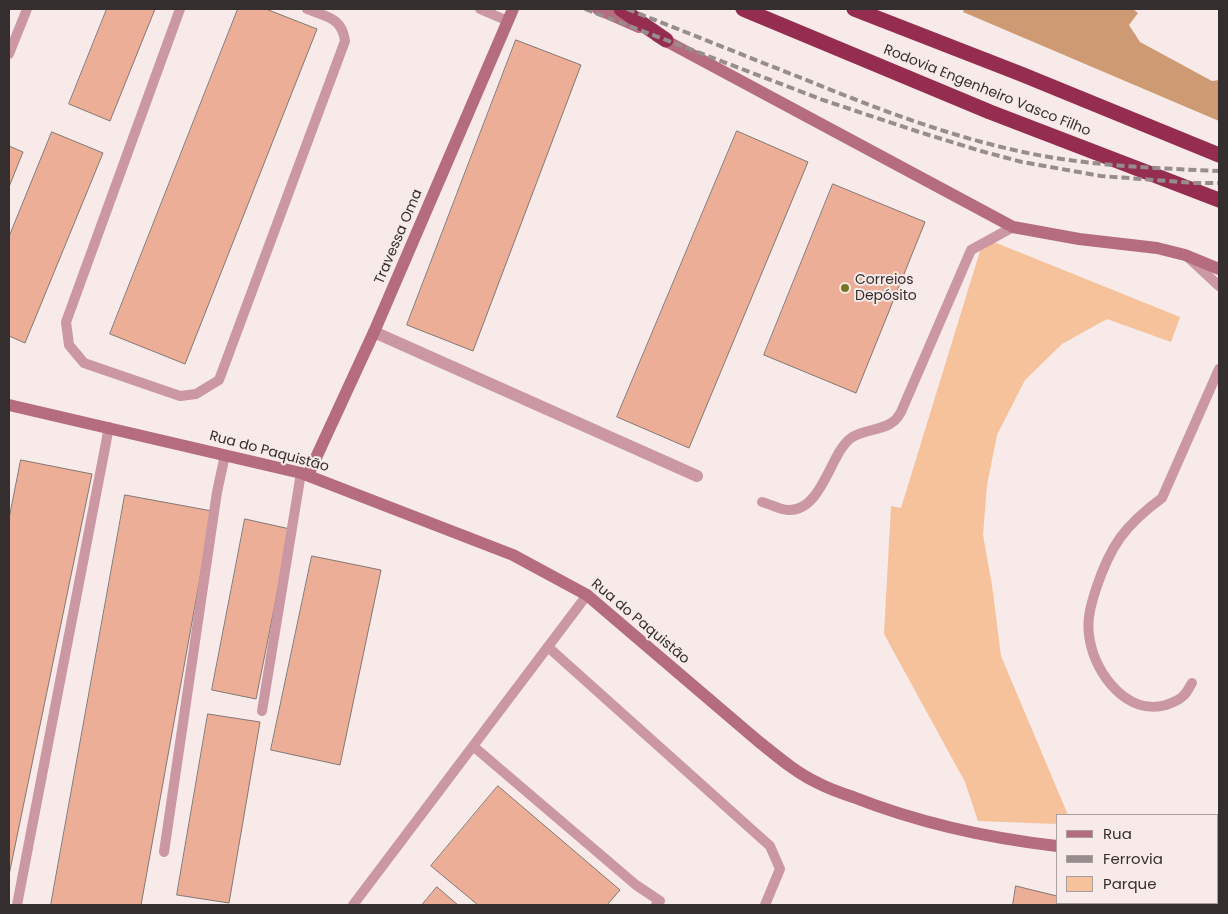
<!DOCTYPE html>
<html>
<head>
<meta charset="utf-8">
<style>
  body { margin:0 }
  #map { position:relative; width:1228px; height:914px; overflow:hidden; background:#f7eae9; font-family:Poppins,sans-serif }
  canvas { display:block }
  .frame { position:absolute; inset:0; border:10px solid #342f2e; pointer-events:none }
  .legend { position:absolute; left:1056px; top:814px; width:162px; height:90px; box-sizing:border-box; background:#f7eae9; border:1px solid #a99f9e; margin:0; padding:6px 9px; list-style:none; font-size:15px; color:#342f2e }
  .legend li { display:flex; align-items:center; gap:10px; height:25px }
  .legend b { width:25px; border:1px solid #a99f9e }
</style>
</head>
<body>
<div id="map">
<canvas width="1228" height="914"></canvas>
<div class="frame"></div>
<ul class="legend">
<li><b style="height:6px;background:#b56c7f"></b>Rua</li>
<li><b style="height:6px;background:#968d8c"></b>Ferrovia</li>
<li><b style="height:14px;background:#f6c29b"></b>Parque</li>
</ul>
</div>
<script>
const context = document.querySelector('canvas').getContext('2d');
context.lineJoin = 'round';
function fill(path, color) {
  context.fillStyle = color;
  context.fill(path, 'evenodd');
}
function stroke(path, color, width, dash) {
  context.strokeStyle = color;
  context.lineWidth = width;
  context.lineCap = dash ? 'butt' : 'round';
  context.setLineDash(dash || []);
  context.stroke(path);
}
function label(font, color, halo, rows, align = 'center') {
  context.font = font + ' Poppins,sans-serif';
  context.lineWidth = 4;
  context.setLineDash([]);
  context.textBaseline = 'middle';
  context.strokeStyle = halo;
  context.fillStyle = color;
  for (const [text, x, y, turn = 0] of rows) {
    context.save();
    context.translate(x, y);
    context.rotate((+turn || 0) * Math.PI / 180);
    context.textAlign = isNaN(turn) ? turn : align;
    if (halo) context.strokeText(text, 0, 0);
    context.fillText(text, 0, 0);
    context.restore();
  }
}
fill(new Path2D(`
  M984,238L1180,317L1171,342L1107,319L1062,344L1025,380L997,435L987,485L983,535L992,585L1001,656L1068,815H1057V824L978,821L965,782L884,634L891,506L901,508Z`), '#f6c29b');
fill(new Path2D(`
  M964,9H1133L1138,13L1129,25L1140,42L1212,81L1219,80V121L963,12Z`), '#ce9a74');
const building = new Path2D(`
  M107,9H155L110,121L69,104Z
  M238,9H266L317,29L185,364L110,334Z
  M516,40L581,65L473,351L407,325Z
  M737,131L808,162L689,448L617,417Z
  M52,132L103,153L25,343L9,336V237Z
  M9,146L23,152L9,187Z
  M833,184L925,222L856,393L764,355Z
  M21,460L92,474L9,875V519Z
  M125,495L212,511L141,905H51Z
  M245,519L290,529L256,699L212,690Z
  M312,556L381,570L340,765L271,750Z
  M208,714L260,722L229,903L177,895Z
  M498,786L620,890L607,905H478L431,866Z
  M1016,886L1057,896V903H1084L1095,905H1013Z
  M437,887L458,905H422Z`);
fill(building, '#edae98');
stroke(building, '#827773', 1);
stroke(new Path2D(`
  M180,9L66,322L69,345L84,363L180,396L196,394L219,380L345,41C342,17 326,17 307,9
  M480,9L508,21
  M9,54L27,9
  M1190,259L1219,286
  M762,502C770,504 780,510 788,510C822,512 830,453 851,438C863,429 883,431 894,421C897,419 899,415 901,412L971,250L1013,227
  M548,647L770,846L780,869L765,905
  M1192,683C1189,687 1187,693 1183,696C1180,700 1171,703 1166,705C1128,716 1096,675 1090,641C1086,623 1090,607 1096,589C1110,546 1125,525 1162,498L1219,369
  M262,711L301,473
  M473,746L636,885L660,901L656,905
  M164,852L217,492L225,455
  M17,905L109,427
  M353,905L587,595`), '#ca97a3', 10);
stroke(new Path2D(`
  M374,332L697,476`), '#ca97a3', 12);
stroke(new Path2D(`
  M598,9L639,27
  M657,36L1013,227L1079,239L1157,248L1185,255L1219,269
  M9,405L301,473L513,555L587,595L758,741C777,756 796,773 818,783C829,789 841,793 853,797C919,823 987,838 1057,846
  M308,475L374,332L513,9
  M1217,862L1219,863`), '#b56c7f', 12);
stroke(new Path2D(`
  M621,9L666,40
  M743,9L990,112L1219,200
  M854,9L1021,74L1219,155`), '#942d50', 15);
stroke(new Path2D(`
  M585,9L823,100L919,132L981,151L1022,162L1101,176L1195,183H1219
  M627,9C686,32 745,56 804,79C875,108 948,136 1023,152C1088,166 1153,168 1219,171`), '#968d8c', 4, [8, 4]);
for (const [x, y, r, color] of [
  [845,288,5,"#757922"]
]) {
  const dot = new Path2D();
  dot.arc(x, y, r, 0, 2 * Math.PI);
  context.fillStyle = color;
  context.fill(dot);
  stroke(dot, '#f7eae9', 2);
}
label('14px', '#342f2e', '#f7eae9', [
  ["Rodovia Engenheiro Vasco Filho",987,91,22],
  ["Travessa Oma",399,237,-67],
  ["Rua do Paquistão",269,452,15],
  ["Rua do Paquistão",640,622,40]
]);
label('14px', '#342f2e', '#f7eae9', [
  ["Correios",855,280],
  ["Depósito",855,296]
], 'left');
</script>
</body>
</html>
